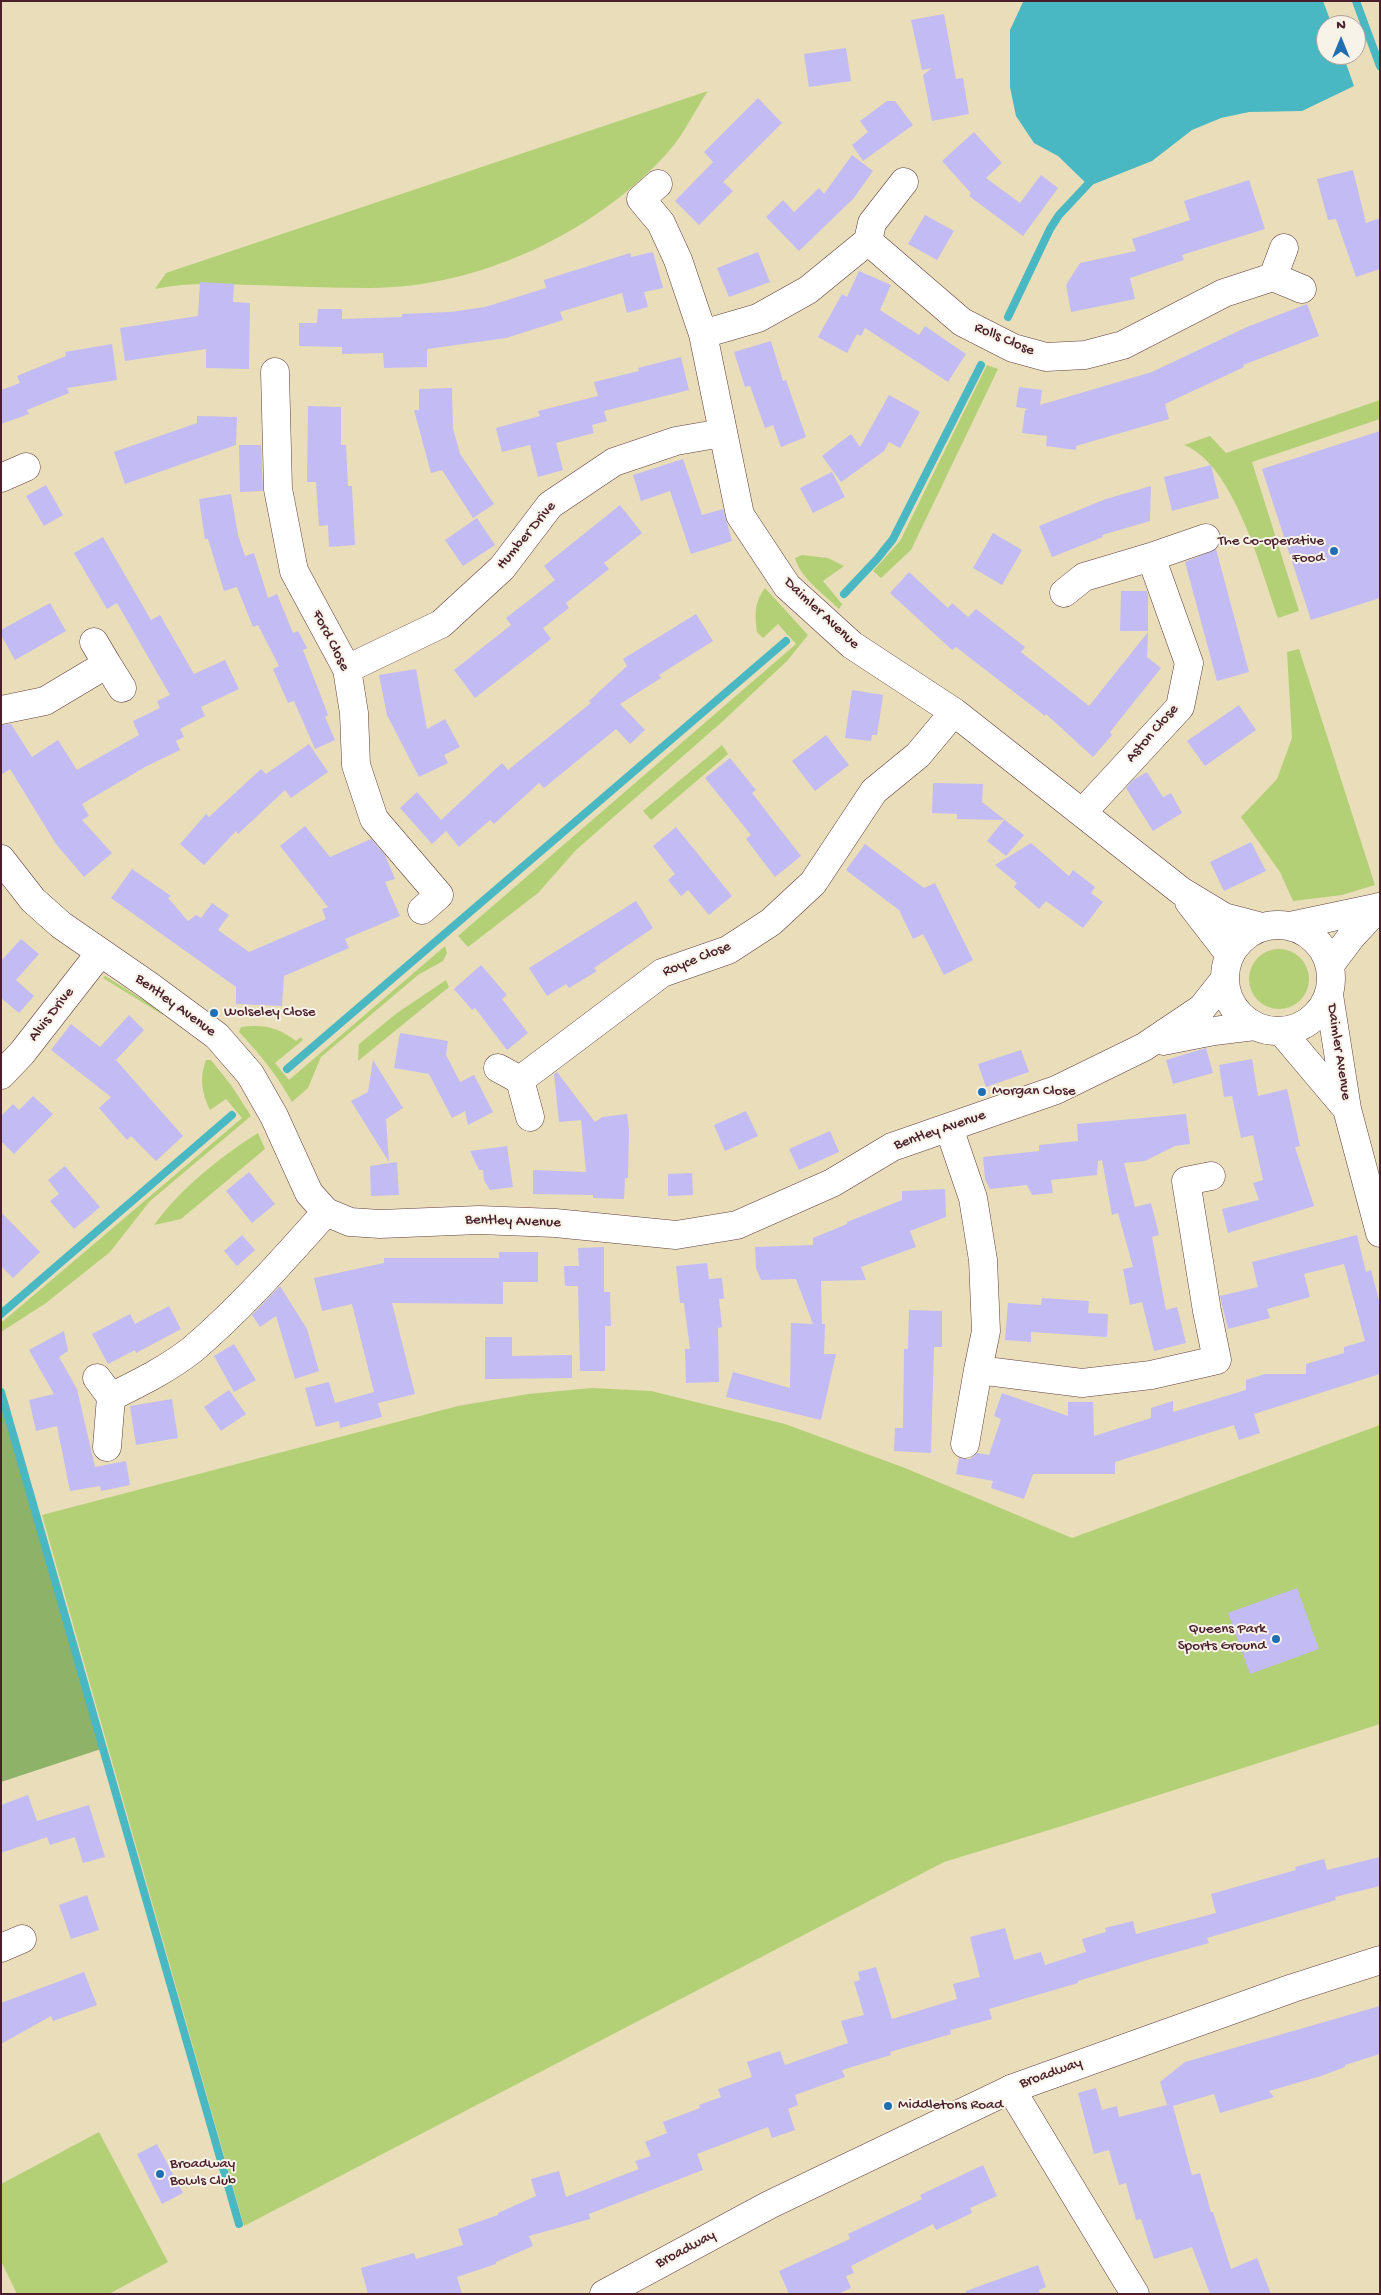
<!DOCTYPE html>
<html>
<head>
<meta charset="utf-8">
<style>
  body { margin:0 }
  #map { position:relative; width:1381px; height:2295px; overflow:hidden; background:#e9deb9; font-family:"Gochi Hand",sans-serif }
  canvas { display:block }
  .frame { position:absolute; inset:0; border:2px solid #4a1f2b; pointer-events:none }
  .north { position:absolute; left:1316px; top:15px; width:50px; height:50px; box-sizing:border-box; background:#f7f3e8; border:1px solid #b29e9c; border-radius:50%; rotate:0deg; font-size:14px; font-weight:700; line-height:20px; text-align:center; color:#4a1f2b }
  .north::after { content:''; display:block; margin:auto; width:18px; height:22px; background:#1f6fb2; clip-path:polygon(50% 0,100% 100%,50% 72%,0 100%) }
</style>
</head>
<body>
<div id="map">
<canvas width="1381" height="2295"></canvas>
<div class="frame"></div>
<div class="north">N</div>
</div>
<script>
const context = document.querySelector('canvas').getContext('2d');
context.lineJoin = 'round';
function fill(path, color) {
  context.fillStyle = color;
  context.fill(path, 'evenodd');
}
function stroke(path, color, width, dash) {
  context.strokeStyle = color;
  context.lineWidth = width;
  context.lineCap = dash ? 'butt' : 'round';
  context.setLineDash(dash || []);
  context.stroke(path);
}
function label(font, color, halo, rows, align = 'center') {
  context.font = font + ' "Gochi Hand",sans-serif';
  context.lineWidth = 4;
  context.setLineDash([]);
  context.textBaseline = 'middle';
  context.strokeStyle = halo;
  context.fillStyle = color;
  for (const [text, x, y, turn = 0] of rows) {
    context.save();
    context.translate(x, y);
    context.rotate((+turn || 0) * Math.PI / 180);
    context.textAlign = isNaN(turn) ? turn : align;
    if (halo) context.strokeText(text, 0, 0);
    context.fillText(text, 0, 0);
    context.restore();
  }
}
fill(new Path2D(`
  M708,91C695,110 684,134 669,151C597,232 479,288 370,288C331,288 292,286 253,285C220,284 187,282 155,289L166,273Z
  M987,365L998,369L911,550L881,578L873,571L900,541Z
  M1380,400V419L1252,462L1299,611L1278,618C1261,570 1234,464 1184,445L1210,436L1226,453Z
  M802,555L828,558L844,566L823,581L842,604L839,609C824,594 801,579 795,558Z
  M765,588L808,635L787,661L723,721L576,850L538,893L468,947L458,936L796,644L778,624L763,638L757,632C755,614 754,603 765,588Z
  M1299,649L1375,885L1342,895L1293,901L1280,872L1241,817L1277,779L1292,738L1287,652Z
  M722,745L728,754L651,820L643,811Z
  M445,946L447,953L443,961L418,975L321,1057L308,1088L292,1102C277,1075 260,1054 239,1032L241,1027C263,1024 278,1027 296,1041L301,1037L303,1040L275,1063L289,1080Z
  M1249 979a30 30 0 1 1 60 0a30 30 0 1 1-60 0Z
  M105,976L163,1012V1015L103,978Z
  M446,980L449,987L358,1061L359,1044L397,1013Z
  M206,1060H211L231,1085L251,1116L150,1201L110,1252L46,1303L1,1332V1323L242,1118L226,1099L210,1110C202,1093 199,1079 206,1060Z
  M258,1133L265,1149L181,1219L154,1225C181,1188 220,1157 258,1133Z
  M592,1388L651,1391L785,1424L905,1468L1072,1538L1380,1425V1724L1062,1826L944,1862L244,2226L42,1515L458,1406L528,1394Z
  M99,2132L168,2262L109,2294H17L1,2261V2184Z`), '#b3d077');
fill(new Path2D(`
  M1,1403L104,1748L1,1782Z`), '#8eb268');
fill(new Path2D(`
  M1026,1H1323L1332,25H1326V55H1343L1354,86L1302,111L1249,112L1221,118L1192,130L1152,161L1089,186L1058,156L1034,143L1016,116L1010,87V30L1023,2Z`), '#49b8c2');
stroke(new Path2D(`
  M1356,1L1380,66
  M1008,317L1050,229L1059,215L1089,183
  M844,594L877,559L893,539L981,365
  M287,1069L786,641
  M1,1314L232,1115
  M1,1392L239,2224`), '#49b8c2', 8);
fill(new Path2D(`
  M944,14L956,79L963,78L969,114L932,121L923,75L932,68L922,70L911,20Z
  M846,48L851,81L809,87L804,54Z
  M758,98L782,123L723,182L733,191L699,225L675,201L713,162L704,152Z
  M887,101H895L913,125L863,161L852,145L868,132L860,121Z
  M974,132L1002,163L986,178L1020,203L1041,175L1058,188L1023,236L969,196L971,193L942,161Z
  M852,155L873,171L854,198L799,251L766,217L783,200L794,212L819,188L824,194Z
  M1353,170L1366,223L1380,218V269L1356,277L1336,219L1328,220L1317,179Z
  M1249,180L1265,229L1182,255L1184,260L1130,278L1135,299L1071,312L1066,285L1080,263L1136,251L1132,239L1190,220L1184,201Z
  M925,215L954,231L937,260L908,244Z
  M653,252L663,288L644,292L648,307L627,313L622,293L560,312L563,320L506,338L427,349V367L384,368L383,353L342,354V347L299,346V323H317L318,309H342V319L402,317V314L450,312L485,307L546,288L544,280L630,253L631,257Z
  M758,252L770,282L729,297L717,268Z
  M859,271L891,285L880,310L919,335L925,326L966,354L948,382L865,328L861,336L857,334L847,353L818,337L842,294L847,297Z
  M200,282L234,284L233,302L250,303L249,369L206,368V349L125,361L120,328L198,316Z
  M1307,304L1319,336L1243,365L1244,367L1165,404L1169,419L1076,446V450L1046,446L1047,436L1022,433L1025,410L1028,409L1016,407L1019,387L1042,390L1040,405L1152,372L1247,327Z
  M771,341L783,381L786,380L806,437L781,447L773,425L765,428L750,386L745,387L734,352Z
  M112,344L117,380L67,388L69,393L27,410L29,414L1,424V390L20,383L17,376L66,356L65,352Z
  M681,357L689,390L604,411L607,421L592,425L594,433L556,443L563,470L538,477L530,445L502,452L496,428L540,416L538,411L598,396L594,382L639,371L638,368Z
  M452,388L453,428L460,454L494,504L473,518L442,470L431,473L414,410H419V389Z
  M889,395L920,412L900,448L889,442L884,451L840,483L841,482L822,456L851,434L860,447Z
  M308,406L341,407V445H346L348,486H352L355,545L329,547L328,525L319,526L316,482H307Z
  M197,416L237,417L236,445L125,484L114,452L197,423Z
  M1380,431V598L1311,620L1262,469Z
  M239,445H261L263,491L240,492Z
  M683,459L702,515L723,509L732,541L691,554L670,491L641,501L633,475Z
  M1211,465L1219,498L1172,511L1164,477Z
  M832,472L845,497L813,513L800,488Z
  M46,485L63,515L44,526L26,496Z
  M1151,486L1150,521L1102,535L1103,537L1052,557L1039,526L1106,499Z
  M231,494L238,535L245,556L254,553L268,598L277,594L293,633L298,631L307,648L303,650L319,691L328,715L325,717L335,740L315,749L294,701L288,703L273,669L279,666L258,625L253,627L237,587L224,591L208,539H205L199,499Z
  M620,505L642,533L604,563L609,569L566,603L569,608L543,628L551,639L475,698L454,670L511,625L506,618L555,580L544,566Z
  M477,518L495,545L463,566L445,540Z
  M993,533L1022,550L1002,585L973,568Z
  M103,537L151,620L160,615L194,674L225,660L239,689L201,707L205,716L180,729L184,737L176,741L180,750L145,767L82,804L89,816L82,820L112,853L84,877L56,844L10,769L1,775V725L11,724L32,757L58,740L77,770L139,735L133,721L160,708L157,701L170,695L117,603L107,609L74,553Z
  M1216,549L1249,672L1217,681L1185,562Z
  M909,572L948,608L952,603L968,617L976,609L1025,647L1021,652L1089,706L1148,632L1147,657L1161,668L1110,732L1112,735L1093,757L1046,714L1045,716L956,647L952,650L890,593Z
  M1121,591H1147L1148,596V631H1120Z
  M50,603L66,631L15,660L1,635V630Z
  M696,614L713,641L659,675L661,678L620,704L645,730L630,744L616,729L544,788L539,783L494,824L490,820L459,847L446,831L432,844L400,808L417,792L441,820L502,763L508,770L591,703L589,701L627,666L623,659Z
  M416,669L427,729L445,719L460,747L444,755L448,763L419,777L387,715L379,675Z
  M852,690L883,695L877,735H872L871,741L845,738Z
  M1239,705L1256,730L1205,766L1187,741Z
  M826,735L849,765L815,791L792,761Z
  M309,744L328,772L291,798L285,790L238,834L236,831L204,865L180,844L206,814L209,817L261,769L266,774Z
  M730,758L756,790L752,793L801,856L775,877L746,839L751,835L705,778Z
  M1147,772L1163,797L1171,793L1182,813L1153,831L1126,788L1133,780Z
  M933,783L983,784L982,802L1024,835L1006,856L987,841L1004,820L957,819V814L932,813Z
  M305,826L330,857L371,839L385,855L395,879L385,882L400,916L345,939L349,948L284,976L282,1006L236,1004V987L111,898L132,869L171,896L168,898L188,921L196,915L201,918L212,903L229,915L218,930L249,952L326,919L322,909L328,907L280,846Z
  M676,827L732,896L709,915L688,890L681,896L668,880L675,874L653,846Z
  M1251,842L1266,871L1224,891L1210,862Z
  M1031,843L1069,876L1073,870L1095,887L1091,893L1103,902L1083,928L1046,901L1039,909L1014,887L1017,883L995,865Z
  M865,844L924,888L935,883L973,960L944,975L923,934L913,939L899,910L846,870Z
  M636,901L653,928L594,968L597,971L569,988L566,984L547,996L529,968Z
  M21,939L39,954L16,980L34,996L19,1013L1,998V961Z
  M481,965L507,995L502,999L528,1033L507,1050L475,1008L472,1010L454,989Z
  M129,1015L144,1030L116,1060L183,1136L156,1161L131,1136L127,1140L99,1108L111,1097L51,1050L71,1024L100,1047Z
  M400,1033L448,1041L446,1055L460,1082L474,1075L493,1112L468,1125L465,1111L452,1118L429,1074L394,1068Z
  M1206,1048L1213,1073L1173,1084L1166,1060Z
  M1021,1050L1029,1072L986,1087L978,1064Z
  M1252,1059L1258,1096L1287,1089L1300,1146L1295,1147L1314,1206L1228,1233L1222,1209L1259,1200L1253,1183L1263,1180L1253,1135L1241,1138L1232,1096L1224,1097L1219,1065Z
  M373,1060L403,1108L386,1119L389,1162L351,1101L368,1092Z
  M557,1072L595,1122L602,1117L627,1114L629,1130L628,1178H625L624,1199L593,1198V1195L533,1194V1170L586,1172L581,1120L559,1122L554,1074Z
  M33,1096L53,1114L14,1154L1,1141V1116L13,1104L19,1110Z
  M746,1111L758,1136L725,1151L714,1125Z
  M1186,1114L1190,1144L1175,1146L1145,1161L1124,1163L1135,1207L1151,1203L1159,1235L1152,1237L1166,1310L1177,1307L1186,1343L1154,1351L1142,1302L1130,1305L1123,1269L1133,1267L1118,1213L1112,1215L1102,1160L1098,1161L1097,1175L1051,1180L1053,1193L1032,1195L1027,1185L990,1189L985,1179L983,1157L1039,1151V1145L1078,1141L1077,1124Z
  M830,1131L839,1152L799,1170L789,1149Z
  M507,1146L513,1187L490,1190L484,1180L483,1170H479L470,1151Z
  M397,1162L399,1195L371,1196L370,1166Z
  M65,1166L100,1207L74,1229L50,1201L59,1194L48,1180Z
  M249,1172L275,1204L252,1223L226,1191Z
  M692,1173L693,1195L668,1196V1174Z
  M945,1189L946,1217L910,1231L916,1247L861,1267L866,1280L821,1281L822,1324H825L824,1354H836L821,1420L726,1397L733,1372L790,1388L791,1323L813,1324L796,1279L761,1280L756,1268L755,1247L813,1245V1238L847,1224V1222L902,1200V1191Z
  M1,1212L40,1252L13,1278L1,1266Z
  M242,1235L255,1250L237,1266L224,1251Z
  M1357,1235L1366,1272L1371,1270L1380,1304V1374L1254,1414L1260,1433L1239,1440L1234,1425L1115,1462V1474H1033L1024,1499L991,1488L993,1481L956,1474L959,1458L970,1459L977,1453L989,1455L1001,1419L994,1416L1002,1393L1068,1416V1402H1093L1094,1436L1151,1418V1408L1173,1401V1412L1246,1390V1380L1265,1374H1306V1364L1344,1353V1347L1365,1341L1344,1264L1304,1274L1310,1297L1267,1309L1270,1318L1228,1329L1220,1296L1258,1287L1252,1262Z
  M604,1247V1292H610L611,1326H605V1371H580L578,1286H565L564,1266H579L578,1248Z
  M499,1252H538V1282H503V1304L392,1303L415,1394L378,1403L382,1417L340,1428L339,1421L316,1427L305,1388L329,1382L335,1403L374,1392L352,1304L322,1311L314,1278L384,1263V1258H499Z
  M707,1263L709,1279L722,1278L724,1299H719L722,1327L718,1328L719,1382L686,1383L685,1349H690L684,1303H680L676,1266Z
  M280,1286L307,1329L319,1371L295,1379L276,1316L260,1327L252,1315Z
  M1042,1298L1089,1301L1088,1313L1108,1314L1107,1337L1031,1332V1342L1005,1340L1008,1303L1041,1305Z
  M169,1306L181,1329L136,1353L135,1350L108,1364L92,1334L130,1314L135,1324Z
  M909,1310L942,1311V1347H934L931,1453L894,1451L895,1428H903L904,1349H908Z
  M64,1331L68,1351L59,1357L77,1389L95,1467L126,1461L130,1485L101,1491L100,1486L70,1491L57,1426L36,1431L29,1400L54,1394L29,1350Z
  M485,1337H512V1356L572,1355V1378L485,1379Z
  M234,1344L256,1380L234,1392L214,1356Z
  M229,1390L246,1414L221,1431L204,1407Z
  M172,1399L178,1438L136,1445L130,1406Z
  M1297,1588L1319,1649L1250,1674L1228,1613Z
  M28,1795L37,1821L89,1805L105,1857L83,1863L75,1837L50,1845L47,1837L1,1853V1805Z
  M1380,1857V1886L1335,1897L1336,1900L1207,1938L1209,1943L1144,1961L1078,1981V1983L989,2009L992,2019L950,2030L951,2034L890,2052L891,2055L842,2070L845,2077L795,2095L798,2105L788,2109L795,2130L772,2138L768,2127L697,2154L703,2170L589,2214L590,2219L529,2236L533,2246L496,2262V2264L457,2277L462,2294H368L361,2268L414,2253L416,2259L463,2245L458,2229L498,2215V2213L536,2196L531,2179L559,2171L566,2197L639,2169L635,2161L651,2156L645,2142L667,2133L663,2122L700,2108L699,2105L721,2097L718,2089L752,2077L747,2062L780,2051L785,2065L848,2043L841,2021L864,2015L854,1982L860,1980L858,1972L876,1967L892,2019L957,1999L953,1984L980,1977L970,1937L1005,1928L1014,1960L1041,1952L1045,1965L1086,1952L1082,1939L1106,1932L1105,1928L1133,1921L1136,1934L1216,1913L1211,1894L1296,1870L1295,1867L1324,1859L1327,1870Z
  M87,1895L99,1930L71,1939L59,1905Z
  M84,1972L97,2005L53,2021L51,2016L1,2044V2003Z
  M1380,2006V2054L1345,2065V2067L1321,2076L1269,2091L1274,2097L1220,2113L1214,2094L1173,2106L1192,2175L1200,2173L1211,2212H1213L1231,2269L1257,2258L1271,2294H1210L1192,2247L1154,2259L1141,2219L1136,2220L1126,2183L1119,2185L1109,2150L1094,2154L1078,2093L1096,2088L1102,2110L1117,2106L1119,2117L1167,2105L1160,2082L1185,2062Z
  M157,2144L183,2193L162,2204L137,2154Z
  M983,2165L997,2196L970,2208L972,2213L936,2230L933,2224L851,2266L854,2273L846,2276L851,2288L838,2294H789L779,2271L850,2239L848,2234L922,2199L920,2195Z
  M1038,2265L1046,2287L1039,2290L1040,2294H966V2291Z`), '#c3bbf4');
const minor = new Path2D(`
  M658,184L641,199L661,223L678,260L703,334L740,515L787,586L852,645L954,712L1181,891L1224,917L1262,927
  M868,241L872,223L904,182
  M1273,277L1284,248
  M703,334L758,318L808,290L868,241L962,322L1013,348L1046,357L1085,355L1123,345L1224,293L1273,277L1302,289
  M275,372L278,489L294,571L347,669L354,713L356,765L374,819L439,895L422,910
  M1,478L26,467
  M1064,593L1084,577L1151,557
  M94,642L107,664
  M347,669L441,624L502,568L550,505L614,462L676,441L722,433
  M1,710L45,701L107,664L122,688
  M1082,813L1180,707L1189,663L1151,557L1206,538
  M1,859L33,900L61,925L148,985L217,1036L250,1074L274,1116L309,1193L326,1212L350,1222L380,1224L479,1220L555,1223L676,1235L737,1225L832,1183L892,1147L1056,1090L1144,1047L1202,1008L1225,979
  M1189,902L1230,955
  M1225 978a53 53 0 1 1 106 0a53 53 0 1 1-106 0Z
  M1290,926L1380,907
  M1330,965L1351,937L1379,907
  M1329,995L1347,1109L1380,1233
  M1281,1031L1346,1108
  M1163,1041L1214,1031L1255,1026
  M498,1068L520,1080
  M1,1075L22,1053L100,953
  M530,1117L520,1080L662,973L728,950L771,922L813,883L874,791L918,755L954,712
  M949,1128L973,1198L983,1260L986,1331L978,1370L1082,1383L1151,1375L1217,1360L1207,1311L1186,1181L1211,1176
  M97,1378L111,1397L107,1447
  M111,1397C139,1383 168,1369 193,1349C241,1308 284,1259 326,1212
  M965,1444L978,1370
  M1,1948L22,1939
  M1011,2089L1135,2294`);
const secondary = new Path2D(`
  M604,2294L769,2205L1011,2089L1293,1988L1380,1960`);
stroke(minor, '#623c40', 29);
stroke(secondary, '#623c40', 29);
stroke(minor, '#fff', 28);
stroke(secondary, '#fff', 28);
for (const [x, y, r, color] of [
  [1334,551,5,"#1f6fb2"],
  [214,1013,5,"#1f6fb2"],
  [982,1092,5,"#1f6fb2"],
  [1276,1639,5,"#1f6fb2"],
  [888,2106,5,"#1f6fb2"],
  [160,2174,5,"#1f6fb2"]
]) {
  const dot = new Path2D();
  dot.arc(x, y, r, 0, 2 * Math.PI);
  context.fillStyle = color;
  context.fill(dot);
  stroke(dot, '#f7f3e8', 2);
}
label('15px', '#4a1f2b', '#f7f3e8', [
  ["Rolls Close",1004,340,23],
  ["Humber Drive",527,536,-50],
  ["Daimler Avenue",821,614,43],
  ["Ford Close",330,641,63],
  ["Aston Close",1153,734,-49],
  ["Royce Close",697,960,-22],
  ["Bentley Avenue",175,1006,36],
  ["Alvis Drive",52,1015,-52],
  ["Daimler Avenue",1338,1052,81],
  ["Bentley Avenue",940,1131,-19],
  ["Bentley Avenue",513,1222,2],
  ["Broadway",1051,2074,-20],
  ["Broadway",686,2250,-28]
]);
label('15px', '#4a1f2b', '#f7f3e8', [
  ["The Co-operative",1324,542,"right"],
  ["Food",1324,559,"right"],
  ["Wolseley Close",224,1013],
  ["Morgan Close",992,1092],
  ["Queens Park",1266,1630,"right"],
  ["Sports Ground",1266,1647,"right"],
  ["Middletons Road",898,2106],
  ["Broadway",170,2165],
  ["Bowls Club",170,2182]
], 'left');
</script>
</body>
</html>
